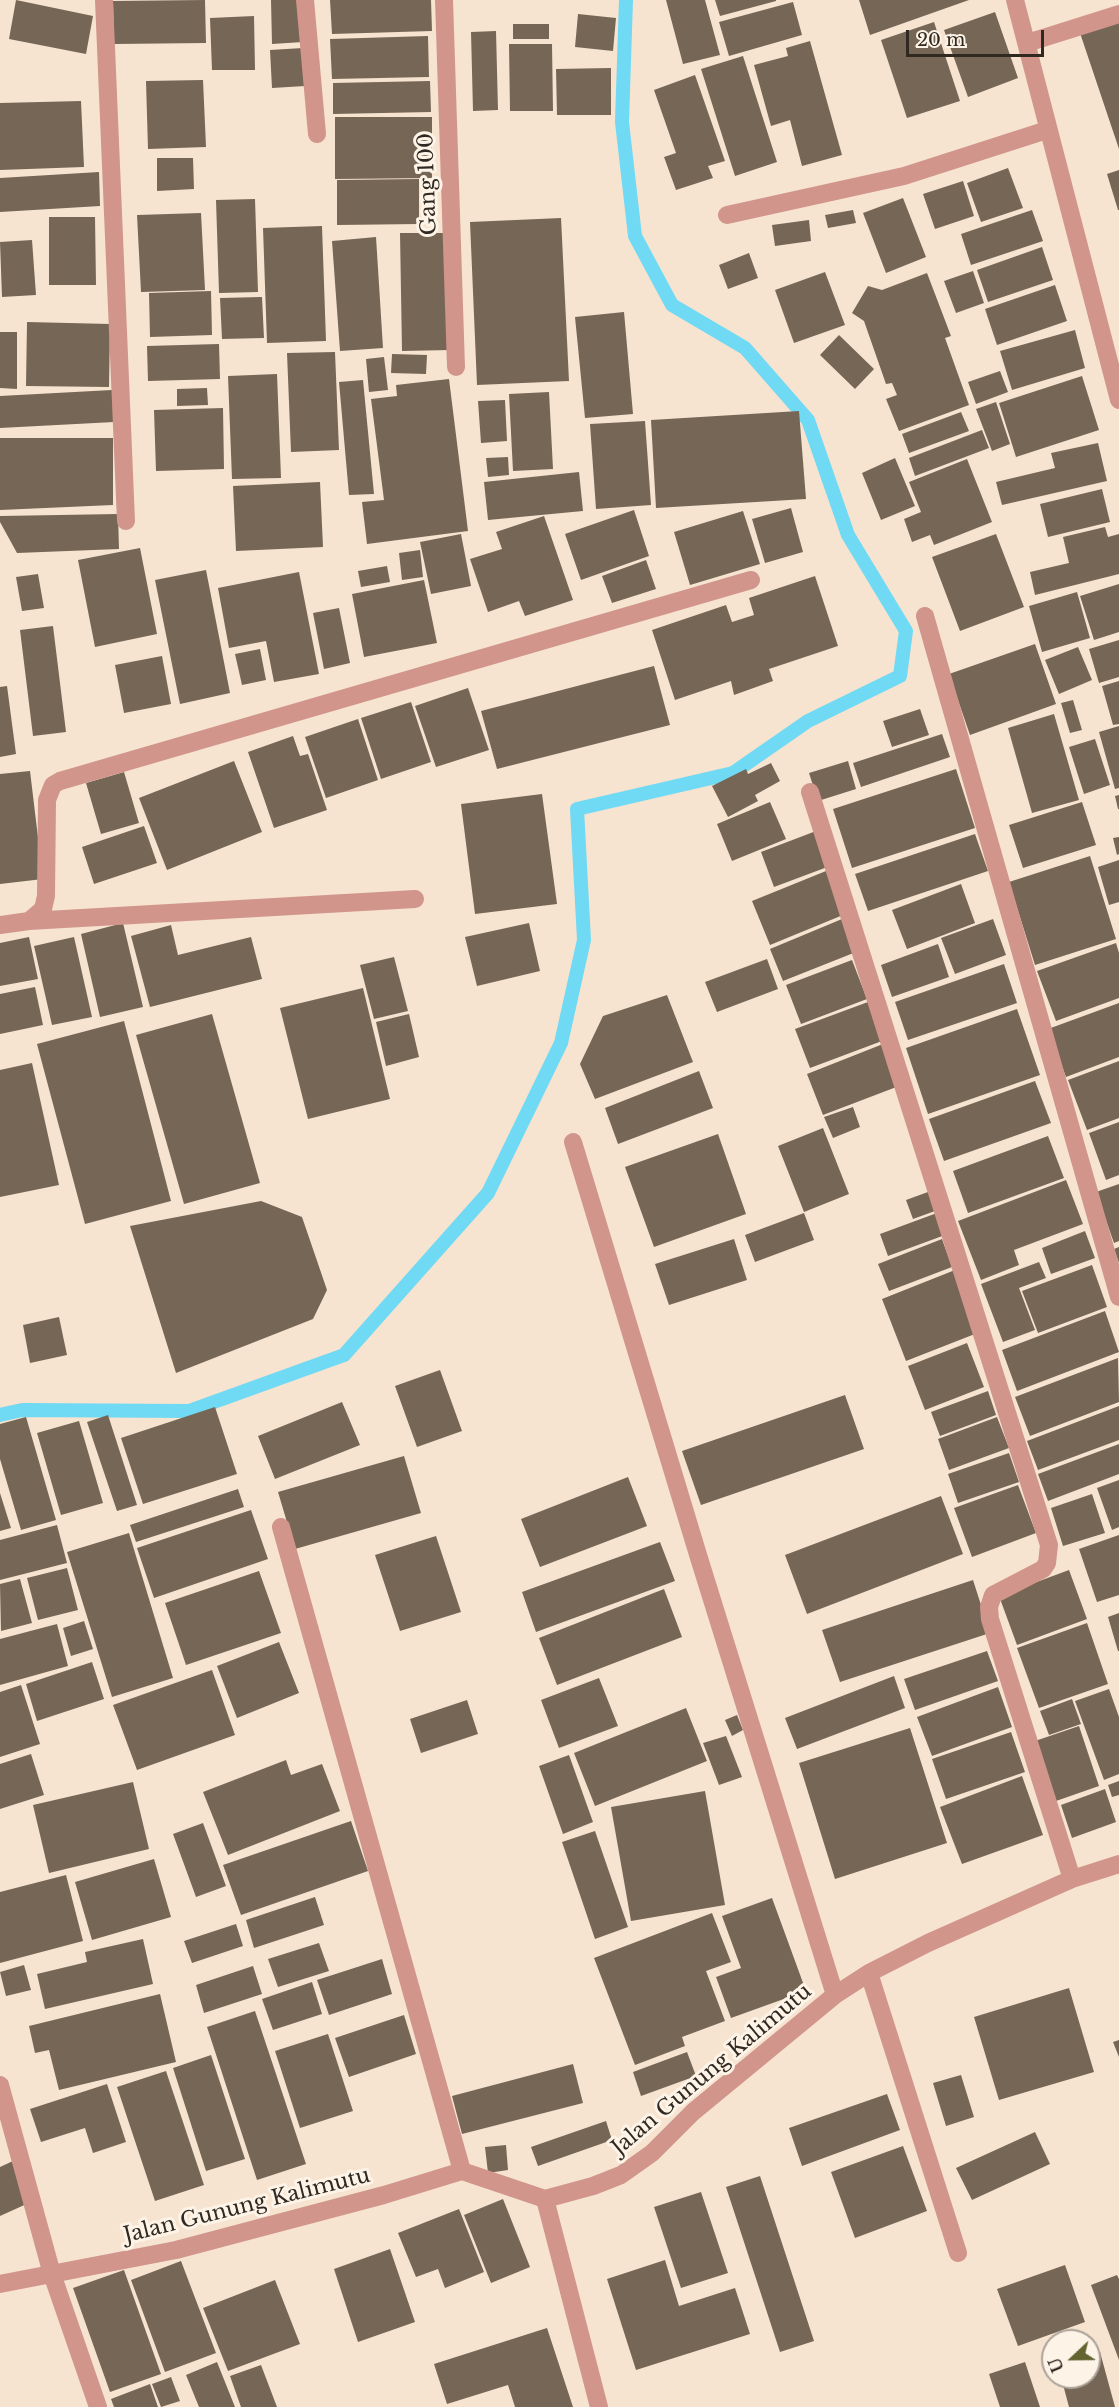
<!DOCTYPE html>
<html>
<head>
<meta charset="utf-8">
<style>
  body { margin:0 }
  #map { position:relative; width:1119px; height:2407px; overflow:hidden; background:#f6e4d1; font-family:"Libre Baskerville",serif }
  canvas { display:block }
  .north { position:absolute; left:1041px; top:2329px; width:60px; height:60px; box-sizing:border-box; background:#fef3e7; border:2px solid #aba298; border-radius:50%; rotate:248deg; font-size:16px; font-weight:700; line-height:24px; text-align:center; color:#2f2921 }
  .north::after { content:''; display:block; margin:auto; width:21px; height:27px; background:#636330; clip-path:polygon(50% 0,100% 100%,50% 72%,0 100%) }
  .scale { position:absolute; left:906px; top:30px; width:138px; height:27px; box-sizing:border-box; border:3px solid #2f2921; border-top:0; padding-left:8px; font-size:18px; line-height:21px; white-space:nowrap; color:#2f2921; -webkit-text-stroke:4px #fef3e7; paint-order:stroke }
</style>
</head>
<body>
<div id="map">
<canvas width="1119" height="2407"></canvas>
<div class="north">U</div>
<div class="scale">20 m</div>
</div>
<script>
const context = document.querySelector('canvas').getContext('2d');
context.lineJoin = 'round';
function stroke(path, color, width, dash) {
  context.strokeStyle = color;
  context.lineWidth = width;
  context.lineCap = dash ? 'butt' : 'round';
  context.setLineDash(dash || []);
  context.stroke(path);
}
function fill(path, color) {
  context.fillStyle = color;
  context.fill(path, 'evenodd');
}
function label(font, color, halo, rows, align = 'center') {
  context.font = font + ' "Libre Baskerville",serif';
  context.lineWidth = 6;
  context.setLineDash([]);
  context.textBaseline = 'middle';
  context.strokeStyle = halo;
  context.fillStyle = color;
  for (const [text, x, y, turn = 0] of rows) {
    context.save();
    context.translate(x, y);
    context.rotate((+turn || 0) * Math.PI / 180);
    context.textAlign = isNaN(turn) ? turn : align;
    if (halo) context.strokeText(text, 0, 0);
    context.fillText(text, 0, 0);
    context.restore();
  }
}
stroke(new Path2D(`
  M0,1415L22,1410L189,1411L344,1355L488,1193L561,1043L584,940L577,809L733,773L808,721L900,676L906,631L848,535L808,420L745,348L672,305L635,236L622,122L626,0`), '#70d9f4', 14);
fill(new Path2D(`
  M16,0L93,16L86,54L9,39Z
  M205,0L206,43L114,44L113,1Z
  M271,0H301L303,42L272,44Z
  M330,0H431L432,31L332,34Z
  M666,0H705L720,55L683,64Z
  M715,0H776V1L720,16Z
  M859,0H969L870,35Z
  M793,2L802,35L729,56L719,22Z
  M995,12L1018,78L968,97L944,30Z
  M578,14L616,18L613,51L575,47Z
  M254,16L255,70H212L210,18Z
  M1119,20V149L1080,33Z
  M934,22L960,101L907,118L881,40Z
  M513,24H549V39H513Z
  M496,31L498,110L473,111L471,32Z
  M428,36L429,77L332,79L330,39Z
  M810,41L842,155L802,166L790,120L771,126L754,65L788,56L786,48Z
  M509,44H552L553,111H510Z
  M303,48L305,86L272,88L270,50Z
  M743,56L777,162L735,176L701,69Z
  M611,68V115H557L556,69Z
  M695,75L725,161L708,166L713,178L676,190L664,157L676,153L654,90Z
  M203,80L206,147L148,149L146,81Z
  M430,81L431,112L333,114V83Z
  M81,101L84,167L0,170V103Z
  M335,117H432V178L335,179Z
  M157,158H193L194,189L157,191Z
  M1008,168L1023,208L981,222L967,183Z
  M1119,170V210H1118L1107,174Z
  M99,172L100,206L0,212V178Z
  M419,179V224L337,225V180Z
  M963,181L974,216L935,229L923,194Z
  M903,198L926,257L886,273L863,213Z
  M255,199L258,292L219,293L216,200Z
  M853,210L856,223L828,228L825,215Z
  M1032,210L1043,241L971,265L961,234Z
  M201,213L205,290L141,292L137,215Z
  M49,217H95L96,285H49Z
  M561,218L569,381L477,385L470,222Z
  M809,220L811,241L775,246L772,225Z
  M322,226L326,341L267,343L263,228Z
  M400,233H447L450,350L402,351Z
  M376,237L383,348L340,351L332,241Z
  M32,240L36,295L2,297L0,242Z
  M1042,247L1053,280L988,302L977,270Z
  M749,253L758,278L728,289L719,265Z
  M973,271L984,303L956,313L944,281Z
  M825,272L845,325L794,343L775,290Z
  M927,273L951,336L945,338L969,405L899,431L886,399L897,395L892,383L886,384L864,321L852,313L868,286L882,290Z
  M1055,285L1067,321L997,345L985,309Z
  M211,291L212,335L150,337L149,293Z
  M262,297L264,338L222,339L220,298Z
  M624,312L633,414L585,418L575,317Z
  M27,322L110,324L109,387L26,386Z
  M1075,330L1085,368L1012,390L1000,351Z
  M0,332H17V389L0,388Z
  M839,335L874,369L855,389L820,355Z
  M219,344L220,379L148,381L147,346Z
  M335,352L339,450L291,452L287,353Z
  M392,354L427,355L426,374L391,373Z
  M384,357L388,390L369,392L366,359Z
  M1000,371L1008,392L976,404L968,382Z
  M277,374L281,478L232,479L228,376Z
  M1082,376L1099,430L1016,457L999,403Z
  M449,379L468,531L367,544L362,502L384,500L371,399L397,396L396,385Z
  M363,380L374,494L349,495L339,382Z
  M207,388L208,405L177,406V389Z
  M112,390L114,422L0,428V396Z
  M549,392L553,469L513,471L509,394Z
  M505,400L507,441L481,443L478,401Z
  M996,402L1010,444L992,451L976,409Z
  M223,408L224,469L156,471L154,410Z
  M799,411L806,499L656,508L651,420Z
  M961,412L969,431L909,453L902,434Z
  M645,421L651,505L596,509L590,424Z
  M982,430L989,448L915,476L909,458Z
  M0,438H113V505L0,510Z
  M1098,443L1107,481L1002,505L996,482L1055,468L1051,453Z
  M508,457L509,475L488,477L486,458Z
  M895,458L915,506L881,520L862,473Z
  M967,459L992,522L934,545L930,535L912,542L904,519L921,512L909,482Z
  M579,472L583,511L488,520L484,482Z
  M320,482L323,547L236,551L233,486Z
  M1102,489L1110,522L1048,537L1040,504Z
  M791,508L803,552L765,563L752,519Z
  M634,510L649,556L581,580L565,534Z
  M743,511L760,564L690,585L674,532Z
  M118,514L119,549L17,553L0,522V516Z
  M544,516L573,600L525,616L519,601L488,612L470,559L502,549L496,532Z
  M1105,527L1108,537L1119,534V574L1035,595L1030,572L1069,563L1063,537Z
  M461,534L471,586L431,594L420,542Z
  M996,534L1024,607L960,631L932,557Z
  M140,548L157,634L95,647L78,560Z
  M420,550L423,577L402,580L399,553Z
  M646,560L656,589L612,603L602,576Z
  M387,566L390,582L361,587L358,571Z
  M206,570L230,693L180,704L155,580Z
  M299,572L319,674L274,682L266,641L229,648L218,588Z
  M38,574L44,608L22,611L16,577Z
  M815,576L838,646L769,669L773,681L734,695L731,681L675,700L652,630L726,605L732,622L754,615L749,598Z
  M424,580L437,643L364,657L352,594Z
  M1119,584V632L1094,640L1080,596Z
  M1077,592L1090,638L1042,652L1029,606Z
  M339,608L350,663L324,669L313,613Z
  M53,626L66,732L33,736L20,630Z
  M1119,640V677L1099,683L1089,649Z
  M1035,644L1056,704L970,735L949,674Z
  M1078,647L1092,680L1059,694L1045,660Z
  M260,649L266,680L242,685L235,654Z
  M162,656L171,704L124,713L115,665Z
  M654,666L670,725L497,769L481,711Z
  M1119,681V724L1113,725L1102,686Z
  M7,686L16,754L0,757V687Z
  M468,688L489,750L436,767L415,706Z
  M1073,700L1082,730L1070,733L1061,703Z
  M411,702L431,762L381,779L361,718Z
  M920,709L929,735L892,747L883,721Z
  M1054,714L1079,800L1032,813L1008,728Z
  M358,719L378,780L326,798L305,737Z
  M1119,726V788L1115,789L1099,732Z
  M942,734L950,757L861,787L853,763Z
  M293,736L300,756L308,754L327,810L274,828L248,752Z
  M1095,739L1110,785L1084,794L1069,747Z
  M234,761L262,832L167,870L139,798Z
  M848,761L856,789L818,801L809,773Z
  M771,763L780,781L755,795L758,801L728,817L712,786L746,769L748,774Z
  M956,769L975,828L852,868L833,809Z
  M30,771L43,879L0,884V774Z
  M124,772L139,823L101,834L86,783Z
  M542,794L557,904L475,914L461,804Z
  M1119,795V809H1118L1115,796Z
  M770,802L786,839L732,861L717,824Z
  M1082,802L1096,845L1023,868L1009,825Z
  M144,826L157,863L94,884L82,847Z
  M816,831L830,866L774,887L761,852Z
  M975,834L988,871L868,911L855,874Z
  M1119,837V854L1117,855L1113,838Z
  M1090,856L1116,939L1035,965L1009,882Z
  M1119,860V902L1109,905L1098,867Z
  M826,871L843,915L770,945L752,901Z
  M961,884L975,923L907,949L892,910Z
  M842,919L856,952L783,981L770,949Z
  M993,919L1006,955L955,974L941,938Z
  M123,923L143,1007L100,1017L81,934Z
  M529,923L540,971L477,986L465,937Z
  M171,925L178,955L251,937L262,979L150,1007L131,936Z
  M29,937L38,979L0,986V943Z
  M74,937L92,1017L52,1025L34,946Z
  M1116,943L1119,953V998L1056,1021L1037,971Z
  M938,944L949,977L892,997L881,965Z
  M394,957L408,1011L374,1019L360,965Z
  M767,959L778,989L717,1012L705,982Z
  M852,960L867,999L801,1024L786,985Z
  M1004,964L1017,1003L908,1040L895,1002Z
  M35,987L43,1025L0,1034V994Z
  M363,988L390,1099L308,1119L280,1008Z
  M667,995L693,1062L595,1099L580,1064L603,1016Z
  M868,1002L882,1041L810,1068L795,1029Z
  M1119,1003V1057L1066,1077L1048,1029Z
  M1017,1009L1040,1075L928,1114L906,1048Z
  M212,1014L260,1183L184,1204L136,1035Z
  M409,1014L419,1057L386,1066L376,1022Z
  M124,1021L171,1201L85,1224L37,1044Z
  M883,1044L899,1086L823,1115L807,1074Z
  M1119,1061V1118L1087,1130L1068,1080Z
  M32,1063L59,1185L0,1197V1070Z
  M699,1071L713,1108L618,1144L605,1108Z
  M1035,1081L1051,1123L944,1161L929,1119Z
  M853,1107L860,1127L833,1138L824,1117Z
  M1119,1122V1175L1106,1180L1089,1133Z
  M823,1128L849,1194L804,1212L778,1146Z
  M718,1134L746,1214L654,1247L625,1167Z
  M1048,1136L1064,1178L968,1213L953,1171Z
  M1066,1180L1083,1224L1014,1250L1019,1265L981,1280L958,1221Z
  M1119,1184V1241L1114,1243L1096,1192Z
  M928,1192L935,1211L913,1219L906,1200Z
  M261,1201L302,1217L327,1290L313,1319L176,1373L130,1226Z
  M804,1213L814,1240L755,1262L745,1235Z
  M937,1213L945,1235L888,1256L880,1234Z
  M1085,1231L1095,1258L1051,1274L1042,1248Z
  M734,1239L747,1280L669,1305L655,1264Z
  M942,1239L952,1267L889,1291L878,1264Z
  M1119,1247V1263L1114,1249Z
  M1039,1262L1046,1278L1019,1288L1035,1330L1003,1342L981,1284Z
  M1092,1265L1107,1307L1038,1333L1022,1291Z
  M955,1270L980,1332L906,1361L882,1299Z
  M1105,1311L1119,1352L1017,1391L1002,1350Z
  M59,1317L67,1355L30,1363L23,1325Z
  M967,1343L984,1387L925,1410L908,1366Z
  M1118,1358L1119,1402L1030,1436L1015,1397Z
  M440,1370L462,1431L417,1447L395,1386Z
  M988,1391L996,1415L940,1436L931,1412Z
  M845,1395L864,1449L701,1505L682,1451Z
  M342,1402L360,1445L275,1479L258,1436Z
  M1119,1406V1440L1038,1470L1027,1441Z
  M215,1407L237,1474L143,1504L121,1438Z
  M108,1415L137,1505L117,1511L87,1422Z
  M26,1417L56,1520L21,1530L0,1459V1424Z
  M997,1417L1009,1448L949,1470L938,1439Z
  M79,1421L103,1503L61,1515L37,1433Z
  M1119,1444V1474L1048,1501L1038,1474Z
  M1009,1453L1019,1482L958,1503L948,1474Z
  M404,1456L421,1513L295,1549L278,1492Z
  M628,1477L647,1526L540,1567L521,1519Z
  M1119,1480V1527L1112,1530L1097,1488Z
  M1018,1485L1036,1533L972,1557L954,1508Z
  M238,1489L244,1507L136,1542L130,1525Z
  M0,1493L11,1528L0,1531Z
  M1092,1494L1105,1533L1063,1546L1051,1508Z
  M941,1496L963,1554L807,1614L785,1555Z
  M251,1510L268,1559L154,1598L137,1548Z
  M57,1525L67,1563L0,1580V1540Z
  M129,1533L173,1678L112,1697L67,1552Z
  M1119,1535V1595L1097,1602L1079,1549Z
  M436,1536L461,1612L400,1631L375,1555Z
  M660,1542L675,1581L536,1632L522,1592Z
  M67,1568L78,1610L38,1620L27,1578Z
  M1069,1570L1087,1619L1017,1645L999,1596Z
  M259,1571L281,1633L186,1665L165,1603Z
  M20,1579L32,1623L1,1631L0,1584Z
  M973,1580L990,1633L840,1682L822,1630Z
  M664,1589L682,1637L557,1685L539,1638Z
  M1119,1613V1651H1118L1108,1617Z
  M84,1621L93,1649L71,1656L63,1628Z
  M1087,1623L1108,1684L1039,1708L1017,1648Z
  M57,1624L68,1666L0,1685V1639Z
  M279,1642L299,1693L237,1718L217,1666Z
  M987,1651L998,1681L915,1710L904,1679Z
  M92,1662L104,1699L37,1721L26,1684Z
  M212,1670L235,1735L137,1770L113,1705Z
  M894,1676L905,1708L797,1749L785,1718Z
  M599,1678L618,1726L559,1748L541,1700Z
  M21,1685L40,1744L0,1757V1692Z
  M998,1687L1012,1727L932,1756L917,1717Z
  M1109,1689L1119,1717V1774L1104,1780L1075,1701Z
  M1072,1699L1081,1724L1049,1735L1040,1711Z
  M467,1700L478,1734L421,1753L410,1719Z
  M686,1708L707,1761L595,1806L574,1753Z
  M737,1715L743,1730L732,1736L725,1720Z
  M1079,1726L1099,1786L1056,1801L1035,1741Z
  M910,1728L947,1843L835,1879L799,1763Z
  M1011,1732L1025,1772L946,1799L932,1759Z
  M726,1736L742,1777L719,1785L703,1743Z
  M31,1754L44,1795L0,1809V1764Z
  M569,1755L593,1822L563,1834L539,1766Z
  M286,1760L291,1775L322,1764L340,1811L228,1855L203,1792Z
  M1022,1776L1043,1835L962,1864L940,1807Z
  M1119,1781V1795L1112,1797L1108,1785Z
  M133,1782L149,1849L49,1873L33,1805Z
  M1105,1789L1116,1822L1072,1838L1061,1805Z
  M705,1791L725,1905L631,1921L611,1807Z
  M351,1821L368,1871L241,1915L223,1865Z
  M203,1823L226,1886L196,1897L173,1834Z
  M595,1831L628,1927L595,1939L562,1842Z
  M154,1859L171,1917L92,1940L75,1882Z
  M66,1875L83,1941L0,1963V1892Z
  M315,1897L324,1925L254,1948L246,1920Z
  M772,1898L806,1991L731,2018L716,1977L741,1968L722,1916Z
  M712,1913L731,1962L706,1971L725,2021L682,2037L685,2046L635,2065L594,1958Z
  M236,1924L243,1946L192,1963L184,1941Z
  M143,1939L153,1984L45,2009L37,1974L87,1962L85,1952Z
  M319,1943L329,1971L278,1987L268,1959Z
  M382,1959L392,1994L329,2015L317,1980Z
  M24,1965L31,1990L6,1996L0,1972Z
  M253,1966L262,1994L204,2013L196,1985Z
  M312,1982L322,2014L273,2030L262,1999Z
  M1069,1988L1094,2072L999,2100L974,2017Z
  M160,1994L176,2062L59,2090L49,2050L35,2053L29,2026Z
  M255,2011L306,2164L257,2180L207,2027Z
  M404,2015L416,2054L349,2077L335,2038Z
  M328,2034L353,2111L300,2128L275,2051Z
  M1119,2040V2057L1113,2042Z
  M687,2052L696,2076L641,2096L633,2072Z
  M211,2055L245,2159L206,2171L173,2068Z
  M573,2064L583,2103L462,2134L452,2096Z
  M166,2071L204,2185L155,2201L117,2087Z
  M961,2075L974,2117L946,2126L933,2083Z
  M107,2084L126,2142L93,2153L85,2128L41,2142L30,2109Z
  M887,2094L900,2130L802,2166L789,2128Z
  M606,2121L612,2140L538,2166L531,2147Z
  M1035,2132L1050,2164L972,2200L956,2168Z
  M506,2145L508,2170L488,2173L485,2147Z
  M903,2146L927,2211L855,2238L831,2172Z
  M13,2161L31,2202L0,2216V2167Z
  M760,2176L814,2341L780,2352L726,2187Z
  M701,2192L728,2273L681,2288L654,2207Z
  M503,2199L530,2267L491,2283L464,2215Z
  M459,2209L484,2272L445,2288L438,2269L416,2277L398,2233Z
  M390,2249L415,2322L358,2342L334,2269Z
  M665,2260L679,2306L735,2288L750,2334L636,2370L607,2279Z
  M181,2261L216,2353L165,2372L131,2280Z
  M1065,2265L1085,2322L1018,2346L997,2289Z
  M124,2270L161,2374L110,2392L73,2288Z
  M1117,2275L1119,2279V2360L1091,2285Z
  M275,2280L300,2344L228,2371L203,2308Z
  M547,2328L573,2407H515L508,2385L447,2404L434,2364Z
  M1100,2352L1115,2407H1069L1061,2377H1089V2355Z
  M217,2362L235,2407H199L186,2375Z
  M1025,2362L1040,2407H1000L989,2374Z
  M261,2365L277,2407H241L230,2376Z
  M171,2377L180,2401L161,2407L152,2384Z
  M150,2384L158,2407H114L111,2399Z`), '#766655');
stroke(new Path2D(`
  M104,0L126,521
  M305,0L317,134
  M444,0L456,367
  M1015,0L1119,400
  M1027,43L1119,14
  M727,215L904,176L1047,130
  M925,616L1119,1297
  M810,792L1049,1545L1047,1563L1043,1569L993,1595L989,1607L990,1619L1072,1879
  M29,921L43,909L46,896L47,800L53,785L60,781L751,580
  M0,925L29,921L415,899
  M573,1142L699,1558L835,1995
  M281,1527L462,2171
  M869,1973L958,2253
  M0,2085L52,2274L98,2407
  M545,2199L599,2407
  M0,2284L176,2250L384,2195L462,2171L545,2199L593,2186L621,2175L652,2153L693,2112L835,1995L869,1973L928,1943L1072,1879L1119,1864`), '#d1958c', 18);
label('21px', '#2f2921', '#fef3e7', [
  ["Gang 100",428,184,-92],
  ["Jalan Gunung Kalimutu",712,2070,-40],
  ["Jalan Gunung Kalimutu",247,2206,-14]
]);
</script>
</body>
</html>
